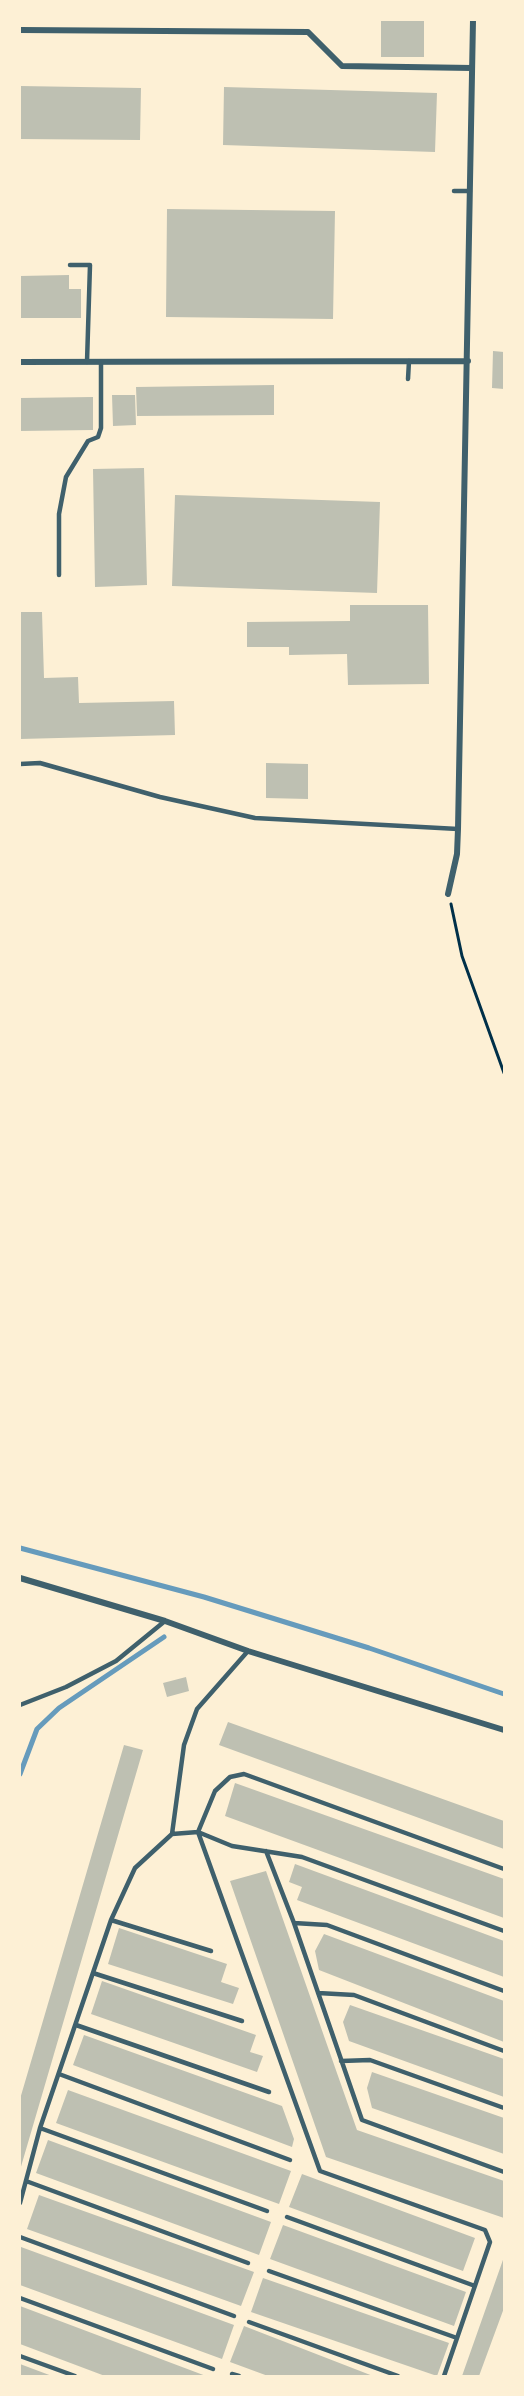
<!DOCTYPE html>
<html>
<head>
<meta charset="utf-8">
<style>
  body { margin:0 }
  #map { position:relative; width:524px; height:2396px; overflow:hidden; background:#fdf0d5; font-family:"Sofia Sans Condensed",sans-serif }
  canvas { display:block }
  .frame { position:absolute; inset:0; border:21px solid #fdf0d5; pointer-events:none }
</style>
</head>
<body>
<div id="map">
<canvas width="524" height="2396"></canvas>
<div class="frame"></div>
</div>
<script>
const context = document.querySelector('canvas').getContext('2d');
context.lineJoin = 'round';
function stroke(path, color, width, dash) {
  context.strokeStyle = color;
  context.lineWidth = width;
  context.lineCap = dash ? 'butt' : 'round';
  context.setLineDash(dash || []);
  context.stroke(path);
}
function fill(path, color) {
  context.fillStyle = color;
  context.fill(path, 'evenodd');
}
stroke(new Path2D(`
  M20,1548L204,1597L369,1648L504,1694
  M20,1774L37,1729L59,1708L164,1637`), '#669bbc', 5);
fill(new Path2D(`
  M381,20H424V57H381Z
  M20,86L141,88L140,140L20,139Z
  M224,87L437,93L435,152L223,145Z
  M167,209L335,211L333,319L166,317Z
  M69,275V289H81V318H20V276Z
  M493,351L504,352V389L492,388Z
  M274,385V415L137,416L136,387Z
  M112,395H135L136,425L113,426Z
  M93,397V430L20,431V398Z
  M144,468L147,585L95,587L93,469Z
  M175,495L380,502L377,593L172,586Z
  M350,605H428L429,684L348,685L347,654L289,655V647H247V622L350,621Z
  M20,612H42L44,678L78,677L79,703L174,701L175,735L20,739Z
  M266,763L308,764V799L266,798Z
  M186,1677L189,1691L167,1697L163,1683Z
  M228,1722L504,1821V1849L219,1745Z
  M124,1745L143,1750L20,2170V2099Z
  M235,1783L504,1879V1918L225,1816Z
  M295,1864L504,1941V1977L297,1900L302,1887L289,1882Z
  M266,1871L357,2130L504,2181V2218L326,2157L230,1881Z
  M119,1928L227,1964L221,1982L239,1988L233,2004L108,1964Z
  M324,1934L504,2001V2042L319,1970L315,1951Z
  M102,1981L256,2035L250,2052L263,2056L257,2072L91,2014Z
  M350,2005L504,2059V2097L349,2041L343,2022Z
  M84,2035L282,2106L294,2139L292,2147L73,2065Z
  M372,2072L504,2118V2154L372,2108L367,2088Z
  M68,2090L291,2171L279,2204L56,2123Z
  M48,2140L271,2222L259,2255L36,2173Z
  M302,2174L475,2238L463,2271L289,2207Z
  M39,2195L254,2272L241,2306L27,2229Z
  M283,2225L466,2292L454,2326L270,2259Z
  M21,2247L234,2325L222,2359L20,2285Z
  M504,2257V2308L479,2376H462Z
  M263,2278L449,2343L437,2376L251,2312Z
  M20,2306L206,2376H105L20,2344Z
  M244,2326L373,2376H268L230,2362Z
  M20,2364L52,2376H20Z`), '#bec0b2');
stroke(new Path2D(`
  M451,904L462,956L504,1073`), '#003049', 3);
stroke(new Path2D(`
  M454,191H470
  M70,265H90L87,362
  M408,379L409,361
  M59,575V514L66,477L88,441L98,437L101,428V362
  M20,764L40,763L160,797L255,818L458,829
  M20,1705L66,1687L116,1661L165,1621
  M172,1834L198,1832L232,1846L302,1857L504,1931
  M266,1851L294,1923L362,2120L504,2172
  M111,1920L211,1951
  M294,1923L327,1925L504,1991
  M93,1973L242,2021
  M318,1993L354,1995L504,2051
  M76,2025L269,2092
  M341,2061L370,2060L504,2108
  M59,2074L290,2160
  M40,2128L267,2211
  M26,2181L248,2263
  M20,2203L40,2128L111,1920L135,1868L172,1834L184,1745L197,1709L248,1651
  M287,2217L475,2286
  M20,2237L234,2316
  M269,2271L457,2338
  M20,2298L213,2369
  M249,2322L398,2376
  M20,2356L75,2376
  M232,2374L239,2376
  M444,2376L490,2242L485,2230L320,2171L198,1832L215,1791L230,1777L244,1774L504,1869`), '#3f606c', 4.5);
stroke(new Path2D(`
  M20,30L308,32L342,66L472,68
  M20,362L468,361
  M448,894L457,854L458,829L473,20
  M20,1578L165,1621L248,1651L504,1730`), '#3f606c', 6);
</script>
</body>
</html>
